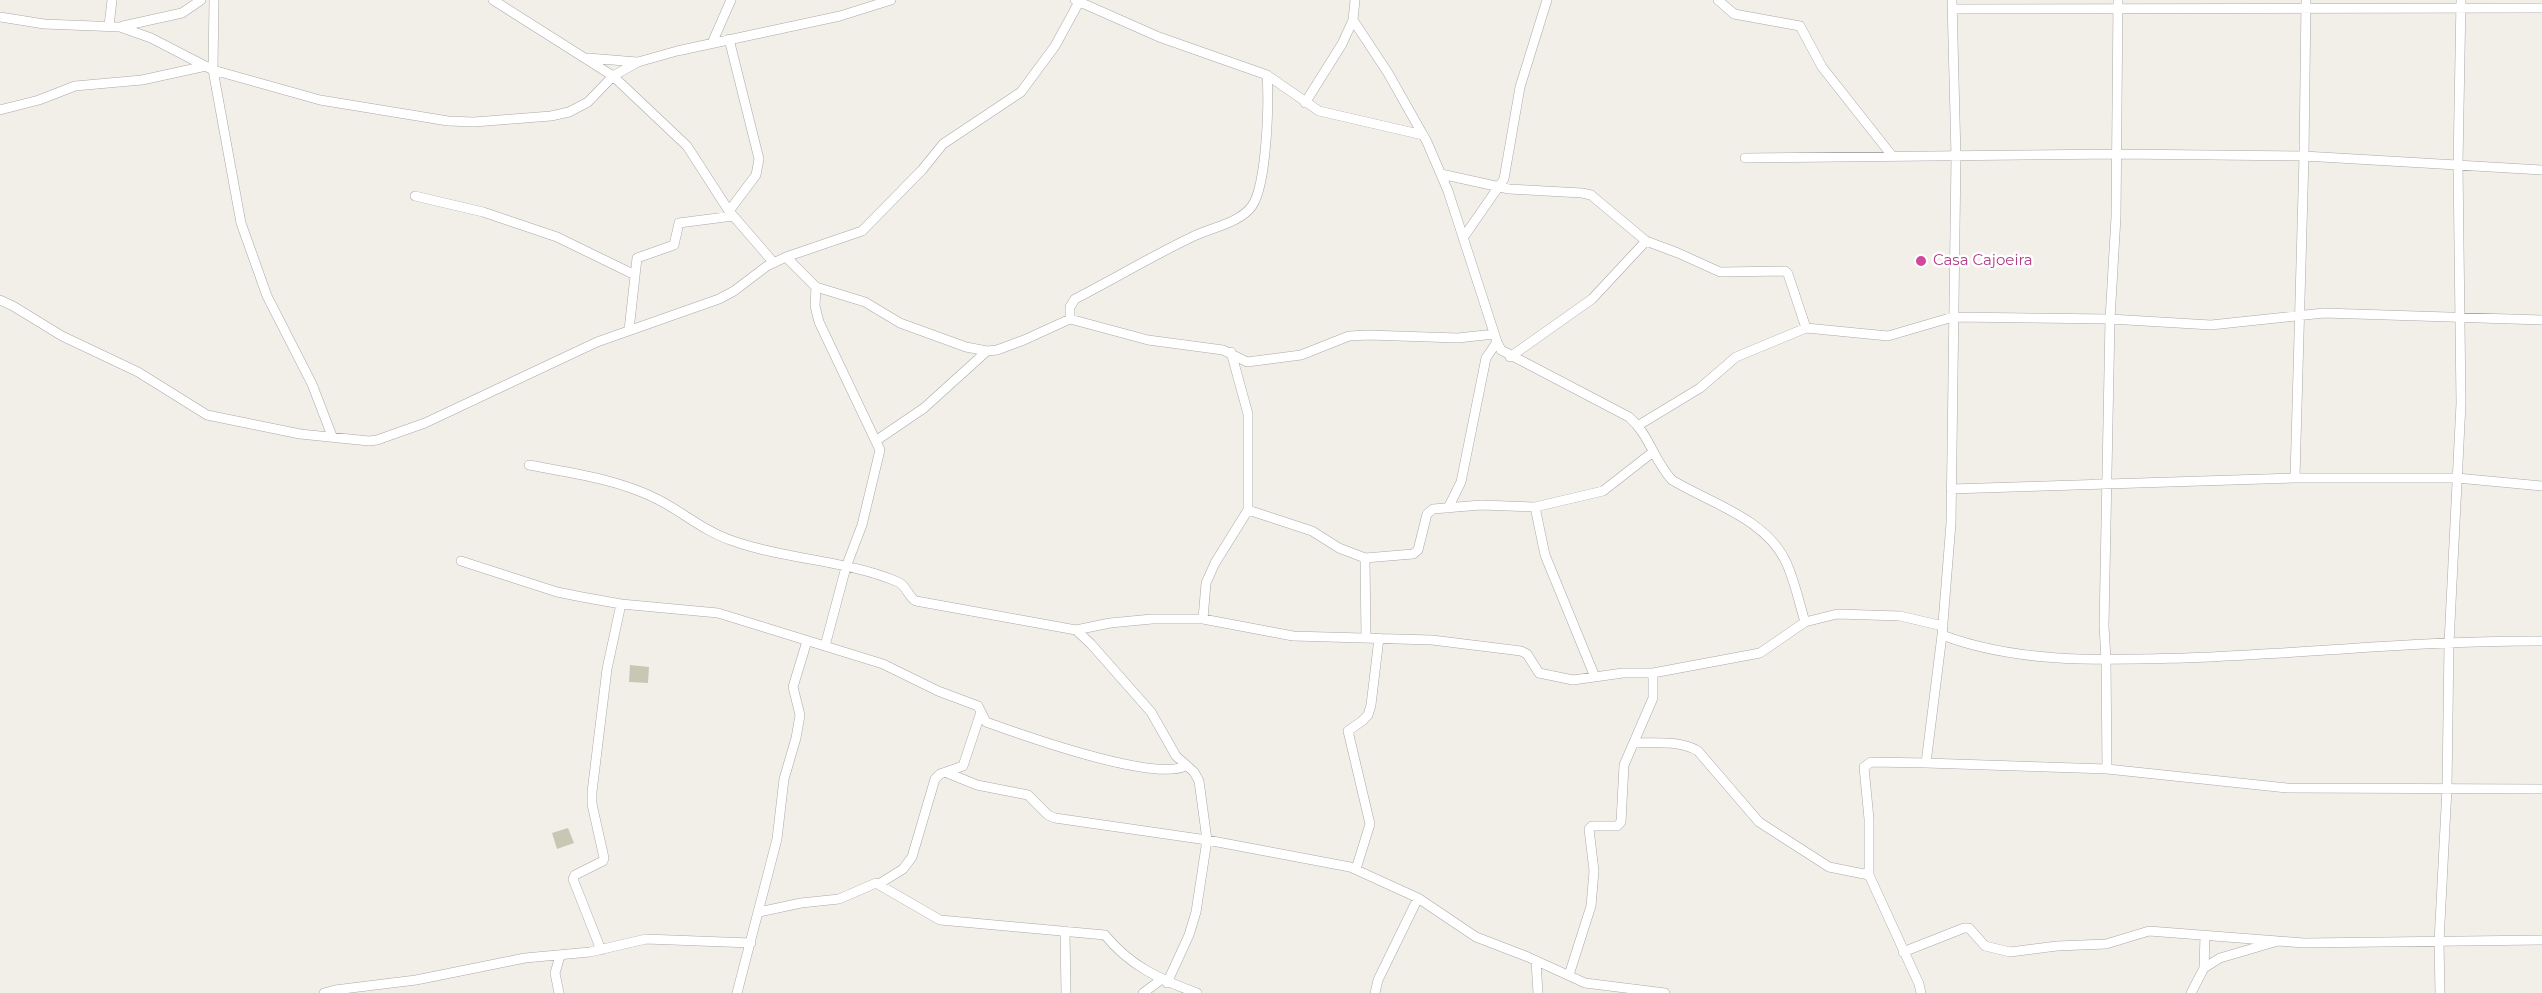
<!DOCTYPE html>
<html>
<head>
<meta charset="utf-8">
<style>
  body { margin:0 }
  canvas { display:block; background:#f2efe9 }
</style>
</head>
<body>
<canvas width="2542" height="993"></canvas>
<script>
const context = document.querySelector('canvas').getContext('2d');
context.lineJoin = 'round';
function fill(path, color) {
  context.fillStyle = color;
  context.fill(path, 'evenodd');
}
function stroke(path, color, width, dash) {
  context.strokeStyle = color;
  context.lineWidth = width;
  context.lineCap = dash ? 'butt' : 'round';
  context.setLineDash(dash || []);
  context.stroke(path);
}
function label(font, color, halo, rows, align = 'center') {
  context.font = font + ' Montserrat,sans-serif';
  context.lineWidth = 5;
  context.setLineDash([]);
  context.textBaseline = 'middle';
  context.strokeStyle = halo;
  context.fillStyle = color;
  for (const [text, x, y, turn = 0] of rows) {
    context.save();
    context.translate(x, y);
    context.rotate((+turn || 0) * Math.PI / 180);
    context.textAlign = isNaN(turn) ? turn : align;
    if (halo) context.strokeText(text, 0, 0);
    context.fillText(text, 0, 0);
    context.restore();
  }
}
fill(new Path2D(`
  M630,665L649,667L648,683L629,682Z
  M568,828L574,843L557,849L552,833Z`), '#c7c7b4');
const minor = new Path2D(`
  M214,0L213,70L241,223L267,296L312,384L332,436
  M493,0L613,76L687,146L729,211L774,263
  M1075,0L1159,37L1267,75L1319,111L1423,135
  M1355,0L1353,20L1388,73L1427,142L1448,191L1497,342L1501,350L1629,417C1649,434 1654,461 1672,480C1710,503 1764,518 1785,560C1794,578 1799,602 1805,622
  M1718,0L1734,14L1800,26L1822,67L1893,157
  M1952,0L1956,157L1951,523L1942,635L1926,763L2107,769L2287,788L2542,789
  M1952,9L2542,8
  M0,17L44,24L120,27L151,38L213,70L320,100L448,121L474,122L551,116L569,112L588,102L613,76L638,62L677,51L840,16L891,0
  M109,26L112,0
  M123,26L182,13L201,0
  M729,39L759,159L756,175L729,211
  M712,43L731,0
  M588,58L637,62
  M1305,103L1342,44L1353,20
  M0,110L39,100L75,86L142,80L206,66
  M1745,158L2117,154L2304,156L2542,170
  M1441,174L1509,189L1582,193L1591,195L1646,241L1678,253L1720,272L1785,271L1788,274L1806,328
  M415,196L483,212L557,237L633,274
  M1463,238L1504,179L1520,87L1547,0
  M786,257L816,287L865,302L900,323L966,347L987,351L997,350L1024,340L1070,319L1148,340L1223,350L1247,362L1301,355L1349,336L1368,335L1458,338L1494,334
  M816,287L815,306L819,322L880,450L862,525L846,567L825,646
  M0,300L13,306L62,336L138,372L207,415L300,434L369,441L377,440L425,423L597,342L719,299L734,291L767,266L786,257L862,231L922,170L943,144L1021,92L1055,46L1079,2
  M1070,319V307L1075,299C1114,279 1152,256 1192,237C1210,228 1240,223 1252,206C1267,184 1269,103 1267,75
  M629,330L637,258L674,245L679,223L733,216
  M1510,357L1592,299L1646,241
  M1639,425L1700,388L1736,357L1806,328L1888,336L1953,317L2110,319L2211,325L2324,313L2542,320
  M877,440L924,408L987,351
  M529,465C572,473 617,479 657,499C683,512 705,532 733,541C787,560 846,560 898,582C907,586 908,597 916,601L1076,630L1110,623L1152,619H1203L1293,636L1432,640L1521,651L1527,654L1539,673L1573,680L1623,673H1653
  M2295,478L2304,156L2306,0
  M1951,489L2295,478H2457L2542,486
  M1535,507L1545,555L1595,677
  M1448,508L1461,482L1486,358L1497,342
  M1248,510L1312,531L1339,548L1365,558L1413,554L1418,550L1427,514L1433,509L1481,505L1535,507L1603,491L1653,452
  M1365,558L1366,638
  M461,561L557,592L582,597L621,604L718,613L883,664L938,691L978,706L986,722C1022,735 1154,782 1185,766
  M1203,619L1206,583L1215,563L1248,510V414L1231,352
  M1076,630L1091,644L1151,712L1176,756L1194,772L1199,781L1207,840L1196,912L1189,935L1167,983
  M1942,635C2019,664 2103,660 2184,658C2303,654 2423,640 2542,641
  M1634,743C1654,743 1679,740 1698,751L1759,822L1829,867L1869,875
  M2107,769L2106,660L2104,626L2110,319L2116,217L2118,0
  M945,772L977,785L1028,795L1048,815L1055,818L1207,840L1350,867L1418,898L1476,937L1528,957L1585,983L1665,993
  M1356,869L1370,824L1348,731L1362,721L1368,715L1371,705L1379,638
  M879,884L903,869L912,857L935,779L940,774L963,766L981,712
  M759,912L801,903L839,899L876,883L940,920L1105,935C1130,966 1161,980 1197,993
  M1065,931L1066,993
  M601,950L573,879L575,875L603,861L604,858L592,804V792L607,669L621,604
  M1903,952L1964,928H1969L1985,946L2010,952L2057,946L2106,944L2149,931L2278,941
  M1536,961L1538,993
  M2204,968L2205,935
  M1569,975L1591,906L1594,871L1589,829L1592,826H1617L1621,822L1624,765L1653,698V673L1760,653L1805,622L1837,614L1900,616L1943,626
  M324,993L335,990L416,980L525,958L590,952L646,939L751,943
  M559,993L555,973L560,956
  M737,993L777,839L784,779L796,738L800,715L793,687L807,641
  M1143,993L1162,979
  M1375,993L1378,980L1418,898
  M1921,993L1919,984L1869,875V819L1864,767L1871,762L1926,763
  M2191,993L2204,968L2220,958L2278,941L2304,943L2542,940
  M2440,993L2439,942L2447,788L2449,643L2461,403L2458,164L2461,0`);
stroke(minor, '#a9a9a9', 10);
stroke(minor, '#fff', 9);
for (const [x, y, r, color] of [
  [1921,261,6,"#d1479c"]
]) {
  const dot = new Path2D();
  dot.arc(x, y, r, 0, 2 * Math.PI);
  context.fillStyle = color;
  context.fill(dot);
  stroke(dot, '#fff', 2);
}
label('15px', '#b23c85', '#fff', [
  ["Casa Cajoeira",1933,261]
], 'left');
</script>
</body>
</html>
